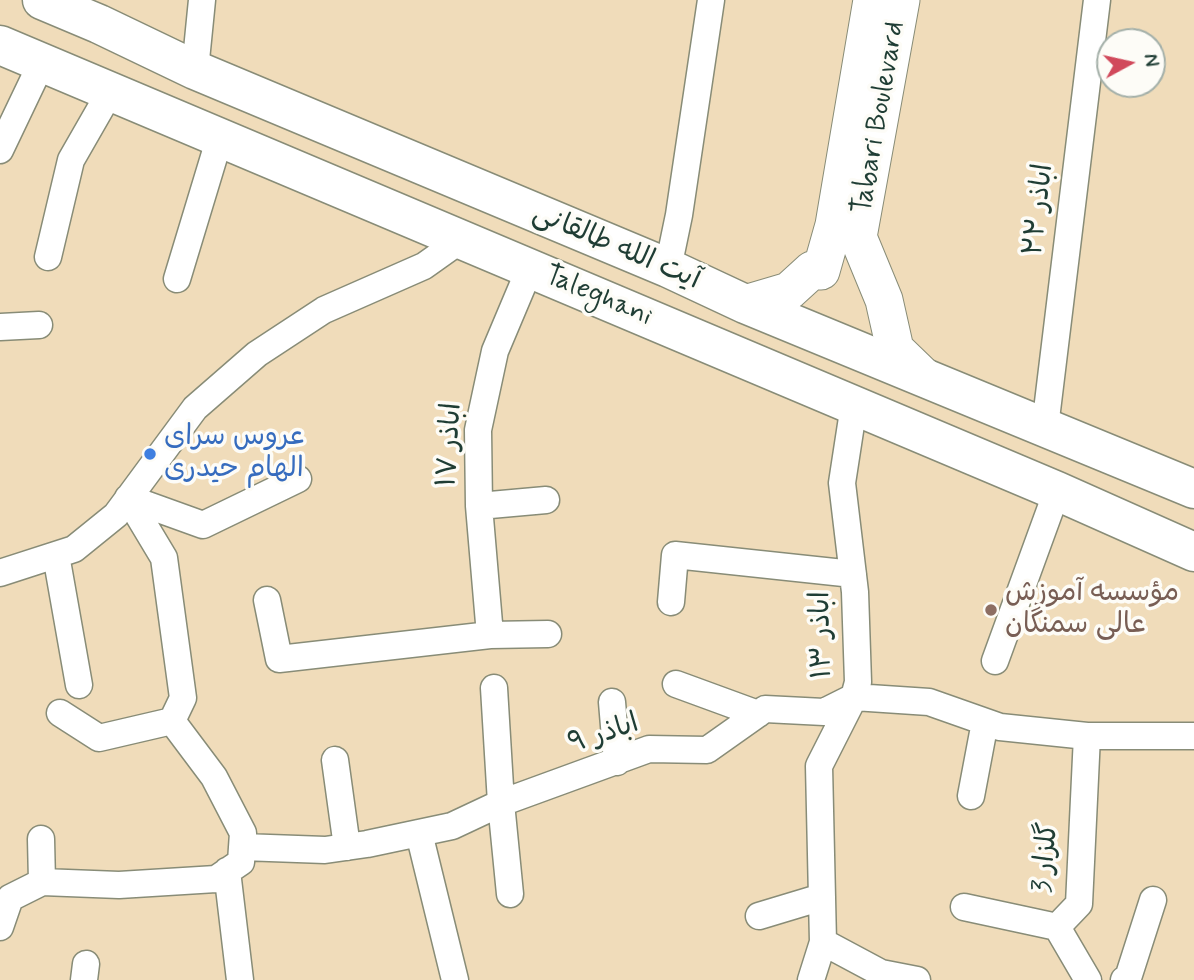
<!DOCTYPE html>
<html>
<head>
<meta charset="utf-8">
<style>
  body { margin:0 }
  #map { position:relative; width:1194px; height:980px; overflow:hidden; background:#f0dcba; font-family:Mynerve,sans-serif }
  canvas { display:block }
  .north { position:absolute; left:1096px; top:28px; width:70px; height:70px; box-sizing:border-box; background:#fdfcf7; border:2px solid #a4b0a9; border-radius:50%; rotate:82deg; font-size:19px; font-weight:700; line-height:28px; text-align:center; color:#1f3d34 }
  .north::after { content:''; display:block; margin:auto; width:24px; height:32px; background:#d1495b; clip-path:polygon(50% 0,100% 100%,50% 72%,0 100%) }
</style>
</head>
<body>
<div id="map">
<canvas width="1194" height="980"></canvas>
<div class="north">N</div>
</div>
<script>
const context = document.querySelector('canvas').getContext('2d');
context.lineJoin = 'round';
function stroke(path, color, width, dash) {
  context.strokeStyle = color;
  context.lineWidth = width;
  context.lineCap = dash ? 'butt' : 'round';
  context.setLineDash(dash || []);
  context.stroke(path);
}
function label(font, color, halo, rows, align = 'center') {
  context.font = font + ' Mynerve,"Playpen Sans Arabic",sans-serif';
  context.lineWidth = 7;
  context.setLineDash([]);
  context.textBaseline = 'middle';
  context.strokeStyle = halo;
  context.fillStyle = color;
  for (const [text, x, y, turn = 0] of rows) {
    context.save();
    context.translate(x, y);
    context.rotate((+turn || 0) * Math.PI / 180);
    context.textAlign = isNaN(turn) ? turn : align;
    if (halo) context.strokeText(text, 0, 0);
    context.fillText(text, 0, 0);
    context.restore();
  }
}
const street = new Path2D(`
  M195,70L202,0
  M0,150L42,62
  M48,257L71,160L110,92
  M668,268L679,215L711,0
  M177,279L220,137
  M0,327L39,325
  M1045,427L1097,0
  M128,498L203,525L298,479
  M479,506L546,500
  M56,555L79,685
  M0,573L74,549L116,515L195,408L257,354L324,310L424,266L462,239
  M267,600L279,659L490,635L548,634
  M671,602L675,555L853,574
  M490,635L479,506L478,430L495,351L530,268
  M995,661L1057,491
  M676,684L758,714
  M494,688L501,803L510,894
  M612,702L617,762
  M60,713L99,738L172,721L183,698L164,558L128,498
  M335,760L347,847
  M971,796L985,722
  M419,833L455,980
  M242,847L325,850L367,844L452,826L501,803L649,749L707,750L765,709L824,712L854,697L929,702L1000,727L1087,736H1194
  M227,871L240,980
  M42,882L119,885L216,879L241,862L243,833L214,777L172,721
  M964,907L1057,927L1079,904L1087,736
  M759,916L822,897
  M0,927L10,898L42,882L41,839
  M1057,927L1088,980
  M823,942L881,973L917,980
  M84,980L86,964
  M811,980L823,942L819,766L854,697L858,682L855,592L842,483L854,405
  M1124,980L1128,978L1153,900`);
const secondary = new Path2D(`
  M901,0L858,237L884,300L895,349L924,377
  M745,304L789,291L812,270L821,271L834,225L872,0`);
const primary = new Path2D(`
  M42,0L99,24L195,70L668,268L745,304L1194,489
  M0,45L1057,491L1194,552`);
stroke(street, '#888c77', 29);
stroke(secondary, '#888c77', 39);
stroke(primary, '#888c77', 41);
stroke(street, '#fff', 26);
stroke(secondary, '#fff', 37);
stroke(primary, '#fff', 38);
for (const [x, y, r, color] of [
  [150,454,7,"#3f7fe0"],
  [991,610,7,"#8d6e63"]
]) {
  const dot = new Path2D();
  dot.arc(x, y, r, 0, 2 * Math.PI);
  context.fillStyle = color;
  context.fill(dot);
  stroke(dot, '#fdfcf7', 2.5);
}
label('28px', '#1f3d34', '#fdfcf7', [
  ["Tabari Boulevard",880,118,-80],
  ["اباذر ۲۲",1040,210,-83],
  ["آیت الله طالقانی",616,248,23],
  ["Taleghani",598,297,23],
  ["اباذر ۱۷",451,445,-86],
  ["اباذر ۱۳",823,635,-91],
  ["اباذر ۹",604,735,-18],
  ["گلزار 3",1047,858,-84]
]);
label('28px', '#366cbe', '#fdfcf7', [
  ["عروس سرای",164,438],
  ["الهام حیدری",164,470]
], 'left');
label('28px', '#785e54', '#fdfcf7', [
  ["مؤسسه آموزش",1005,594],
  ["عالی سمنگان",1005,626]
], 'left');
</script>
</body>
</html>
